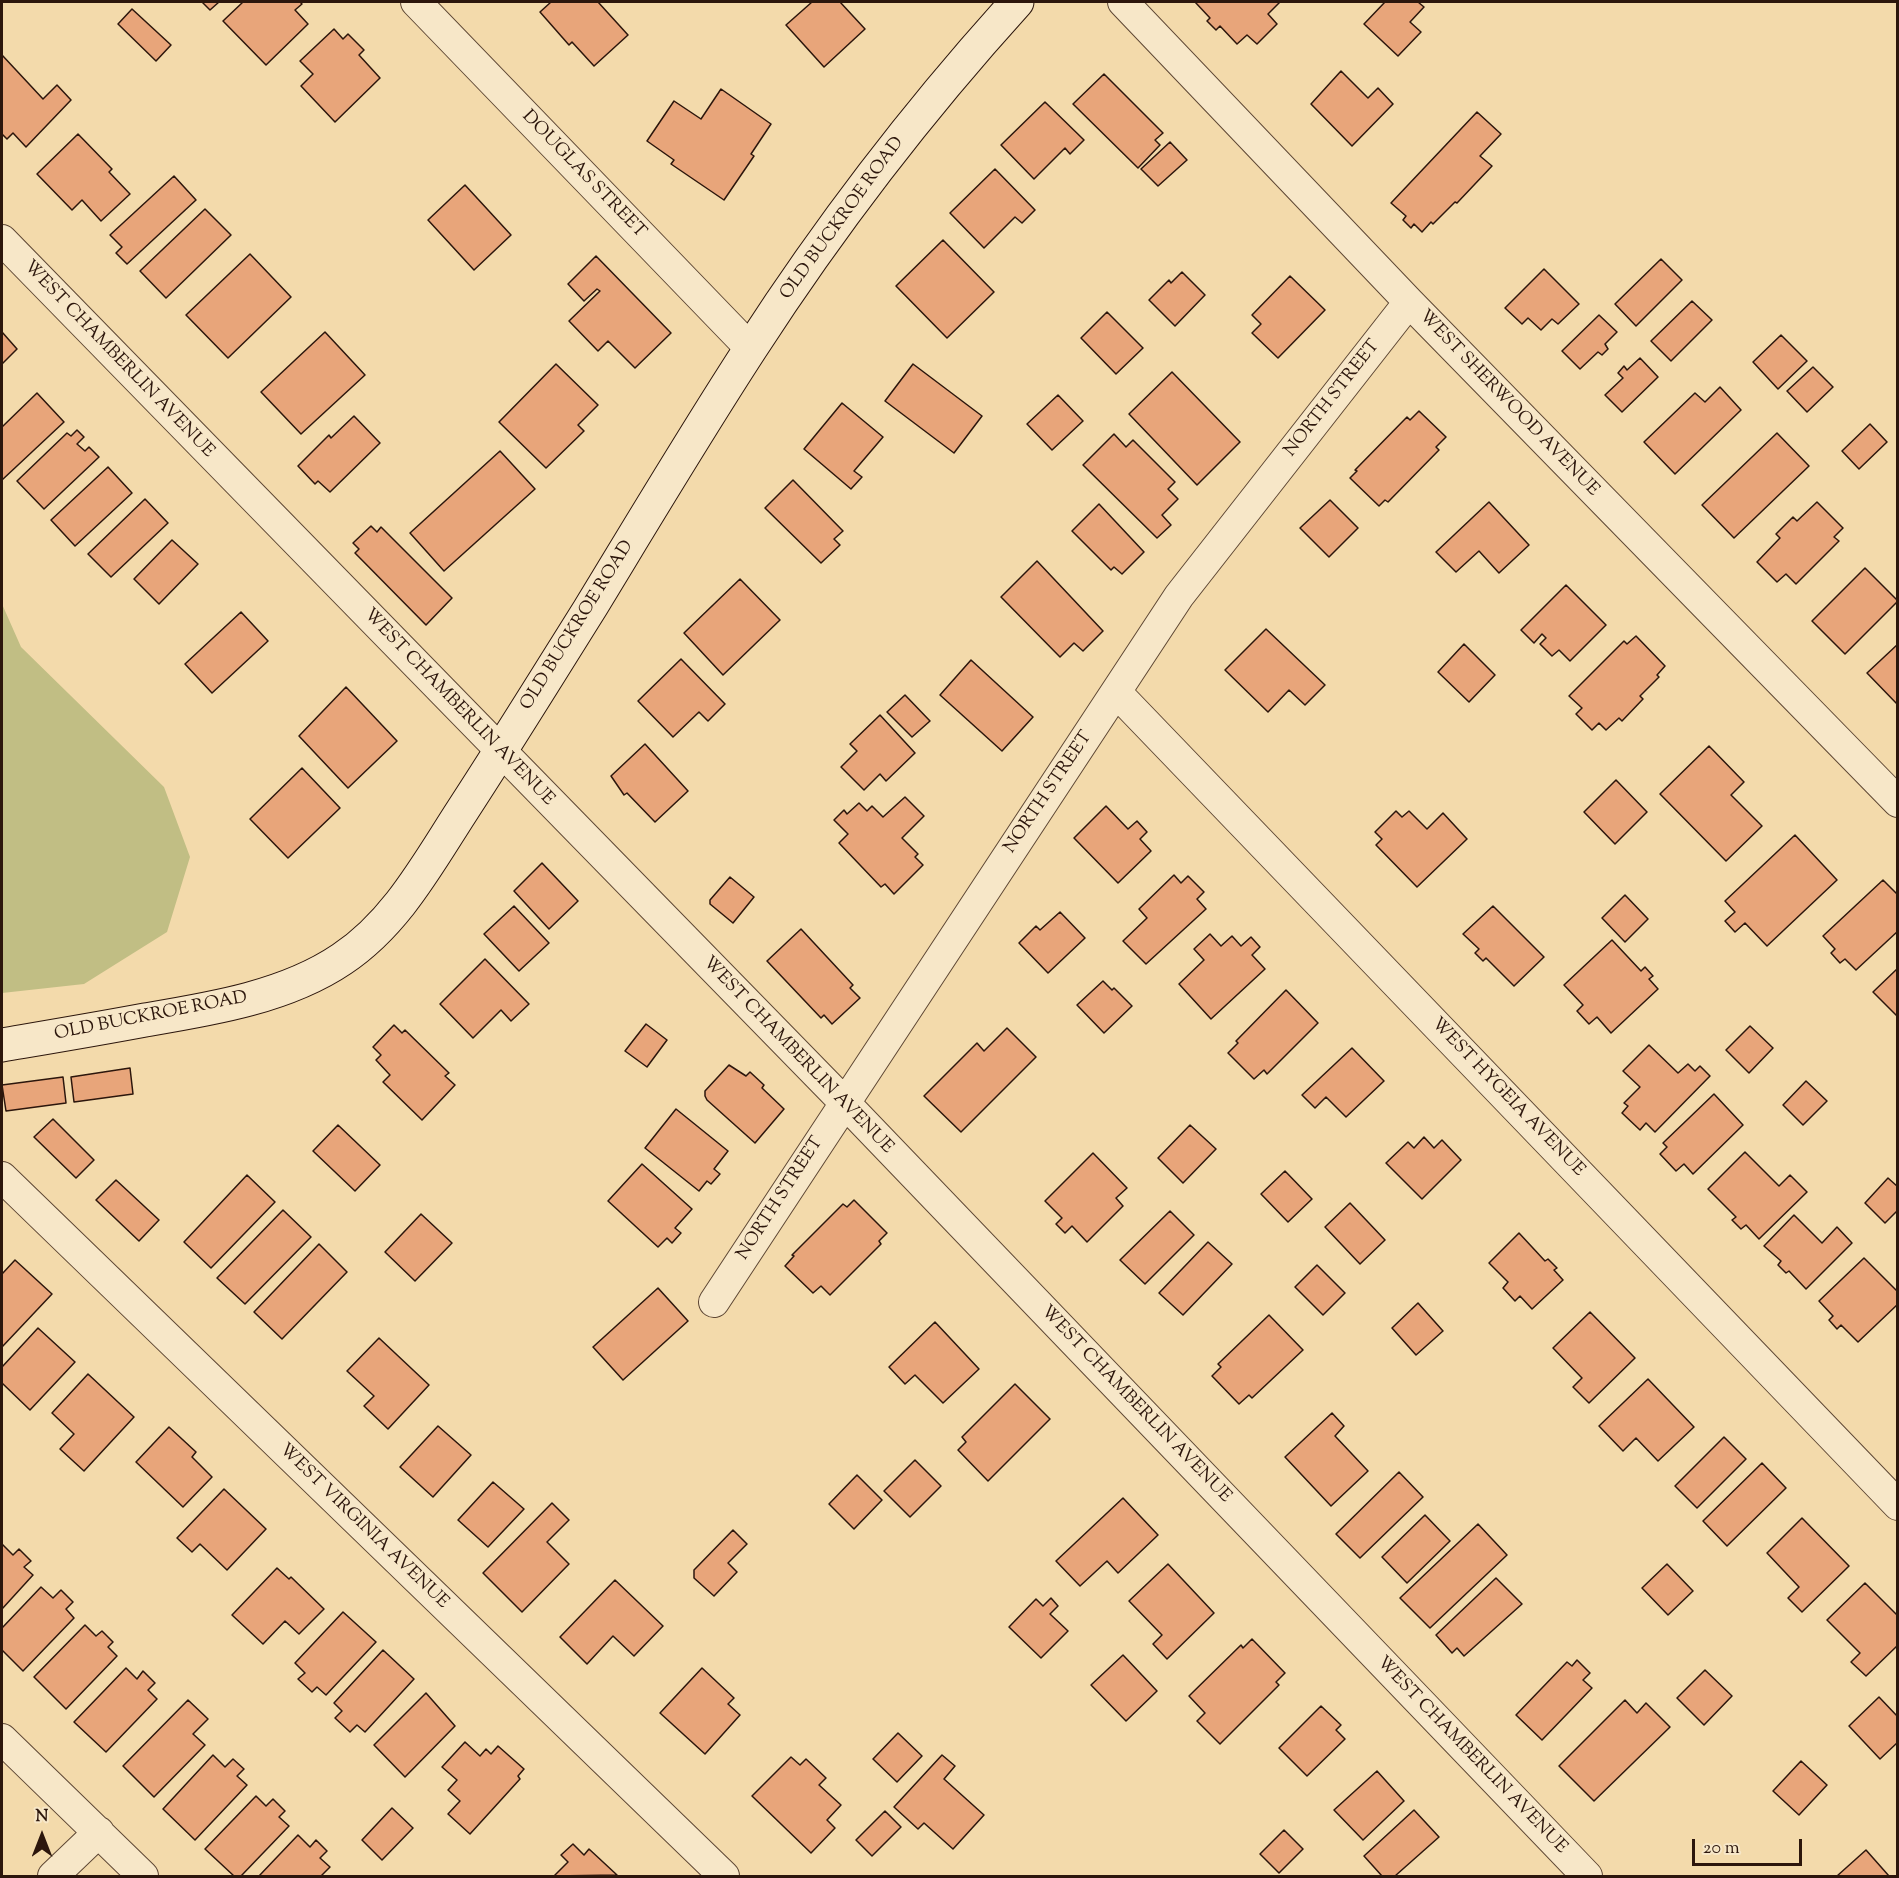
<!DOCTYPE html>
<html>
<head>
<meta charset="utf-8">
<style>
  body { margin:0 }
  #map { position:relative; width:1899px; height:1878px; overflow:hidden; background:#f3daab; font-family:"Sorts Mill Goudy",serif }
  canvas { display:block }
  .frame { position:absolute; inset:0; border:3px solid #2c160c; pointer-events:none }
  .north { position:absolute; left:12px; top:1806px; width:60px; height:60px; -webkit-text-stroke:4px #f7e7c8; paint-order:stroke; rotate:0deg; font-size:16px; font-weight:700; line-height:24px; text-align:center; color:#2c160c }
  .north::after { content:''; display:block; margin:auto; width:21px; height:27px; background:#2c160c; clip-path:polygon(50% 0,100% 100%,50% 72%,0 100%) }
  .scale { position:absolute; left:1692px; top:1839px; width:110px; height:27px; box-sizing:border-box; border:3px solid #2c160c; border-top:0; padding-left:8px; font-size:18px; line-height:21px; white-space:nowrap; color:#2c160c; -webkit-text-stroke:4px #f7e7c8; paint-order:stroke }
</style>
</head>
<body>
<div id="map">
<canvas width="1899" height="1878"></canvas>
<div class="frame"></div>
<div class="north">N</div>
<div class="scale">20 m</div>
</div>
<script>
const context = document.querySelector('canvas').getContext('2d');
context.lineJoin = 'round';
function fill(path, color) {
  context.fillStyle = color;
  context.fill(path, 'evenodd');
}
function stroke(path, color, width, dash) {
  context.strokeStyle = color;
  context.lineWidth = width;
  context.lineCap = dash ? 'butt' : 'round';
  context.setLineDash(dash || []);
  context.stroke(path);
}
function label(font, color, halo, rows, align = 'center') {
  context.font = font + ' "Sorts Mill Goudy",serif';
  context.lineWidth = 5;
  context.setLineDash([]);
  context.textBaseline = 'middle';
  context.strokeStyle = halo;
  context.fillStyle = color;
  for (const [text, x, y, turn = 0] of rows) {
    context.save();
    context.translate(x, y);
    context.rotate((+turn || 0) * Math.PI / 180);
    context.textAlign = isNaN(turn) ? turn : align;
    if (halo) context.strokeText(text, 0, 0);
    context.fillText(text, 0, 0);
    context.restore();
  }
}
fill(new Path2D(`
  M2,604L21,647L164,787L190,857L167,932L84,984L2,993Z`), '#c1be84');
const building = new Path2D(`
  M202,2H219L210,10Z
  M243,2H300L302,4L295,10L308,24L266,65L223,21Z
  M551,2H598L628,35L594,66L572,42L569,45L540,12Z
  M812,2H840L865,29L824,67L786,25Z
  M1195,2H1280L1268,14L1277,24L1257,44L1247,35L1237,44L1220,26L1216,30L1207,21L1210,18Z
  M1385,2H1418L1424,7L1410,22L1421,32L1398,56L1364,24Z
  M132,9L171,45L156,61L118,24Z
  M334,29L343,39L348,34L364,50L359,55L380,78L335,122L301,86L313,74L300,61Z
  M2,55L43,99L57,85L71,100L26,147L13,133L7,139L2,134Z
  M1341,71L1368,98L1378,88L1393,104L1352,146L1311,104Z
  M1104,74L1163,133L1155,140L1160,145L1138,168L1073,104Z
  M721,89L771,124L751,154L754,156L724,200L671,164L674,160L647,141L674,101L701,119Z
  M1045,102L1084,140L1070,154L1065,148L1034,179L1001,145Z
  M1477,112L1501,134L1480,156L1492,166L1457,203L1455,202L1433,224L1431,222L1422,232L1414,224L1411,228L1403,220L1406,216L1391,203Z
  M78,134L112,169L109,172L130,194L101,221L82,200L72,210L37,174Z
  M1170,142L1187,160L1158,186L1141,169Z
  M995,169L1035,210L1022,223L1015,217L984,248L950,213Z
  M174,176L196,200L127,264L116,253L122,247L110,235Z
  M465,185L511,235L474,270L428,220Z
  M205,209L231,235L166,298L140,271Z
  M943,240L994,292L947,338L896,286Z
  M250,254L291,297L228,358L186,315Z
  M596,256L671,333L635,368L608,341L598,351L569,321L600,291L597,289L584,301L568,284Z
  M1661,259L1682,280L1636,326L1615,304Z
  M1544,269L1579,304L1558,324L1552,319L1541,330L1528,318L1522,324L1505,308Z
  M1182,272L1205,295L1175,326L1149,300L1169,280L1171,283Z
  M1290,276L1325,310L1278,358L1252,333L1261,324L1252,315Z
  M1692,301L1712,320L1671,361L1651,341Z
  M1107,312L1143,348L1116,374L1081,338Z
  M1599,315L1617,332L1605,344L1608,349L1602,355L1598,352L1580,369L1562,351Z
  M2,332L17,349L2,364Z
  M325,332L365,375L301,434L261,392Z
  M1781,335L1807,361L1778,389L1753,362Z
  M1640,358L1658,377L1622,412L1605,395L1623,378L1618,373L1624,366L1627,370Z
  M556,364L598,405L578,425L584,431L546,468L499,422Z
  M913,364L982,416L954,453L885,401Z
  M1813,367L1833,387L1807,412L1787,391Z
  M1172,372L1240,442L1197,485L1129,414Z
  M1720,387L1741,410L1675,474L1644,442L1695,393L1705,402Z
  M37,393L64,422L2,480V427Z
  M1058,395L1083,421L1052,450L1027,424Z
  M842,403L883,437L854,471L862,477L851,489L804,449Z
  M1419,411L1446,437L1436,447L1439,450L1388,502L1385,500L1379,506L1350,478L1357,471L1355,470L1407,417L1410,420Z
  M354,416L380,443L330,492L318,481L315,484L298,466L329,435L331,438Z
  M1870,424L1887,442L1859,469L1842,451Z
  M77,430L84,437L77,444L85,451L89,447L99,457L44,509L17,481L67,433L71,436Z
  M1777,433L1809,466L1734,538L1702,505Z
  M1114,434L1126,447L1133,440L1175,482L1168,489L1178,499L1162,515L1171,525L1157,538L1083,465Z
  M500,451L535,489L444,571L410,533Z
  M108,467L132,493L75,546L51,520Z
  M793,480L843,531L834,539L840,545L821,563L765,508Z
  M145,499L168,523L111,577L88,554Z
  M1330,500L1358,528L1329,557L1300,528Z
  M1489,502L1529,545L1499,573L1479,551L1456,572L1436,552Z
  M1817,502L1843,528L1834,537L1839,541L1796,584L1786,574L1777,582L1757,562L1780,538L1776,534L1793,517L1797,521Z
  M1099,504L1144,552L1122,574L1114,567L1111,570L1072,531Z
  M371,526L377,532L381,527L452,598L426,625L355,553L359,549L353,543Z
  M172,540L198,564L159,604L134,579Z
  M1037,561L1103,631L1083,651L1074,643L1060,657L1001,597Z
  M1865,568L1898,601L1845,654L1812,621Z
  M740,579L780,620L723,675L684,633Z
  M1566,585L1606,625L1570,661L1559,650L1552,656L1540,644L1546,638L1542,634L1534,643L1521,630Z
  M241,612L268,641L212,693L185,664Z
  M1266,629L1325,685L1305,705L1289,690L1268,712L1225,670Z
  M1636,636L1665,666L1657,675L1659,677L1640,696L1643,699L1622,721L1619,718L1606,730L1599,723L1592,730L1576,714L1582,708L1569,696L1624,641L1627,644Z
  M1464,644L1495,675L1469,702L1438,672Z
  M1898,644V705L1867,673Z
  M681,659L725,704L708,721L699,712L673,737L638,701Z
  M971,660L1033,717L1002,751L940,695Z
  M346,687L397,741L348,788L299,736Z
  M905,695L930,721L912,737L887,712Z
  M880,715L915,753L886,781L880,774L864,790L841,767L857,751L850,744Z
  M645,744L688,791L655,822L627,793L624,795L611,776Z
  M1709,746L1744,782L1731,795L1762,826L1726,861L1660,794Z
  M302,768L340,808L288,858L250,819Z
  M1616,780L1647,812L1615,844L1584,812Z
  M905,797L924,816L902,838L918,854L915,857L923,865L894,894L885,884L881,887L839,843L848,834L834,820L844,810L847,814L859,803L867,811L872,806L883,817Z
  M1106,806L1128,829L1137,821L1147,832L1140,839L1151,851L1118,883L1074,838Z
  M1396,811L1402,817L1409,811L1427,829L1443,813L1467,839L1417,887L1376,845L1382,839L1375,832Z
  M1795,835L1837,880L1767,946L1745,923L1735,932L1725,921L1735,912L1725,901Z
  M542,863L578,901L549,929L514,891Z
  M1174,875L1181,883L1188,876L1204,892L1197,899L1206,909L1146,964L1123,941L1147,918L1139,909Z
  M730,877L754,897L733,923L710,904V900Z
  M1883,880L1898,895V931L1856,970L1845,959L1840,963L1831,953L1835,949L1823,936Z
  M1625,895L1648,919L1625,942L1602,918Z
  M514,906L549,943L519,971L484,934Z
  M1493,906L1544,957L1514,986L1486,958L1483,961L1475,953L1479,949L1463,934Z
  M1060,912L1085,938L1048,973L1019,943L1036,926L1040,930Z
  M801,929L853,985L850,988L860,998L832,1024L824,1015L821,1018L767,961Z
  M1210,934L1221,946L1232,936L1241,946L1251,937L1260,947L1252,955L1265,969L1211,1019L1179,984L1204,960L1194,949Z
  M1612,940L1641,971L1645,967L1653,976L1649,979L1658,989L1611,1033L1597,1017L1589,1024L1577,1011L1583,1005L1564,985Z
  M485,959L529,1004L511,1021L501,1010L473,1038L440,1004Z
  M1898,968V1017L1873,992Z
  M1103,981L1112,990L1114,988L1132,1006L1104,1033L1077,1005Z
  M1286,990L1318,1023L1267,1074L1264,1070L1254,1079L1228,1053L1238,1043L1236,1041Z
  M646,1024L667,1040L647,1067L625,1051Z
  M394,1025L402,1033L405,1030L449,1073L445,1076L455,1085L422,1120L383,1082L390,1075L376,1060L381,1055L373,1047Z
  M1750,1026L1773,1048L1749,1073L1726,1050Z
  M1007,1028L1036,1057L961,1132L924,1096L977,1043L984,1051Z
  M1649,1045L1678,1073L1688,1064L1695,1071L1700,1066L1710,1076L1655,1132L1646,1123L1640,1130L1622,1113L1628,1106L1624,1103L1640,1087L1623,1071Z
  M1352,1048L1384,1081L1346,1117L1326,1097L1315,1108L1302,1095Z
  M729,1065L746,1076L750,1072L764,1085L762,1088L784,1109L755,1143L707,1100L705,1096V1091Z
  M130,1068L133,1094L74,1102L71,1077Z
  M63,1077L66,1103L6,1111L2,1085Z
  M1806,1081L1827,1101L1803,1125L1783,1105Z
  M1714,1094L1743,1125L1693,1174L1684,1164L1676,1171L1660,1154L1667,1147L1663,1143Z
  M676,1109L728,1151L714,1169L720,1174L711,1184L707,1181L699,1191L645,1148Z
  M53,1119L94,1160L76,1178L34,1137Z
  M338,1125L380,1165L355,1191L313,1151Z
  M1190,1125L1216,1149L1183,1183L1158,1158Z
  M1424,1137L1434,1148L1442,1140L1461,1160L1422,1199L1386,1163L1408,1142L1414,1148Z
  M1745,1152L1779,1186L1790,1175L1807,1192L1759,1239L1746,1225L1741,1229L1732,1220L1736,1217L1708,1189Z
  M1093,1153L1127,1188L1116,1198L1123,1206L1087,1242L1072,1226L1065,1233L1056,1224L1062,1218L1045,1201Z
  M642,1164L692,1209L675,1228L681,1233L672,1243L667,1238L658,1247L608,1201Z
  M1285,1171L1312,1199L1288,1222L1261,1194Z
  M247,1175L275,1202L211,1268L184,1242Z
  M1888,1178L1898,1187V1210L1885,1223L1865,1203Z
  M116,1180L159,1220L139,1241L96,1200Z
  M854,1200L887,1233L879,1241L881,1244L830,1295L821,1286L813,1293L785,1266L794,1256L792,1255L843,1204L847,1207Z
  M1350,1203L1385,1240L1360,1264L1325,1227Z
  M283,1210L311,1237L245,1304L217,1278Z
  M1170,1211L1194,1235L1145,1284L1120,1260Z
  M421,1214L452,1243L415,1281L385,1252Z
  M1794,1215L1822,1243L1837,1227L1852,1243L1806,1289L1789,1271L1786,1273L1778,1265L1781,1261L1764,1246Z
  M1519,1233L1545,1261L1548,1259L1557,1268L1554,1270L1563,1280L1532,1309L1520,1296L1515,1301L1503,1288L1508,1282L1489,1263Z
  M1208,1242L1232,1264L1183,1315L1159,1293Z
  M319,1244L347,1272L282,1339L254,1312Z
  M1864,1258L1898,1292V1304L1858,1342L1841,1325L1837,1329L1829,1320L1833,1316L1819,1301Z
  M15,1260L52,1294L2,1347V1274Z
  M1317,1265L1345,1293L1323,1315L1295,1287Z
  M658,1288L688,1321L623,1380L593,1347Z
  M1418,1303L1443,1331L1416,1355L1392,1328Z
  M1590,1312L1635,1358L1589,1403L1573,1387L1582,1378L1553,1348Z
  M1269,1315L1303,1350L1252,1398L1249,1395L1239,1404L1212,1376L1221,1367L1218,1364Z
  M935,1322L979,1369L943,1403L915,1375L905,1384L889,1367Z
  M38,1328L75,1362L30,1410L2,1383V1367Z
  M379,1338L429,1385L388,1429L364,1406L374,1396L347,1371Z
  M88,1374L134,1417L84,1471L60,1449L74,1434L52,1413Z
  M1648,1379L1694,1427L1658,1461L1636,1438L1623,1451L1599,1426Z
  M1015,1384L1050,1419L988,1481L958,1450L966,1442L962,1437Z
  M1332,1413L1344,1426L1335,1436L1368,1471L1331,1506L1285,1457Z
  M438,1426L471,1455L433,1497L400,1467Z
  M169,1427L196,1452L192,1457L212,1477L183,1507L136,1462Z
  M1724,1437L1746,1459L1697,1508L1675,1486Z
  M915,1460L941,1486L910,1517L884,1491Z
  M1762,1463L1786,1488L1727,1546L1703,1521Z
  M1399,1472L1423,1497L1360,1558L1336,1534Z
  M857,1475L882,1500L854,1529L829,1504Z
  M493,1482L524,1509L488,1547L458,1520Z
  M224,1489L266,1529L227,1570L200,1544L192,1552L177,1538Z
  M1123,1498L1158,1535L1118,1573L1107,1561L1080,1586L1056,1561Z
  M552,1503L569,1520L547,1542L569,1564L522,1612L483,1573Z
  M1425,1515L1450,1541L1407,1583L1382,1557Z
  M1802,1518L1849,1566L1802,1612L1788,1598L1799,1587L1767,1553Z
  M1478,1524L1507,1555L1430,1628L1400,1598Z
  M733,1530L747,1544L728,1563L737,1572L714,1596L694,1578V1570Z
  M2,1544L13,1555L19,1549L31,1561L24,1567L33,1575L2,1609Z
  M1168,1564L1214,1613L1167,1659L1153,1644L1162,1635L1129,1601Z
  M1667,1564L1693,1591L1668,1615L1642,1588Z
  M277,1568L289,1579L291,1577L324,1609L299,1634L285,1621L263,1644L232,1615Z
  M1496,1578L1522,1604L1464,1656L1457,1648L1452,1653L1436,1635Z
  M615,1580L663,1626L634,1656L613,1636L587,1664L560,1637Z
  M1865,1583L1898,1616V1645L1866,1676L1851,1662L1860,1653L1827,1620Z
  M41,1587L53,1598L61,1590L73,1602L66,1609L74,1618L23,1671L2,1650V1628Z
  M1051,1598L1058,1606L1050,1614L1068,1631L1041,1658L1009,1627L1036,1599L1043,1606Z
  M343,1612L376,1642L326,1695L317,1687L312,1692L298,1679L305,1673L295,1663Z
  M85,1625L96,1636L102,1631L113,1642L108,1647L117,1656L66,1709L34,1677Z
  M1252,1639L1285,1673L1276,1682L1279,1685L1220,1744L1197,1721L1205,1713L1189,1696L1241,1645L1243,1648Z
  M383,1650L414,1679L365,1732L357,1725L350,1732L335,1718L342,1711L334,1703Z
  M1123,1655L1157,1691L1126,1721L1091,1685Z
  M1577,1660L1590,1673L1583,1680L1592,1688L1542,1740L1516,1715L1567,1662L1572,1666Z
  M126,1668L137,1679L143,1671L155,1683L148,1690L157,1699L106,1752L74,1722Z
  M702,1668L734,1698L728,1704L740,1715L705,1754L660,1713Z
  M1705,1670L1732,1696L1704,1725L1677,1698Z
  M426,1693L455,1726L405,1777L374,1745Z
  M1879,1697L1898,1717V1742L1880,1759L1849,1726Z
  M188,1700L208,1719L193,1734L205,1745L154,1797L123,1766Z
  M1625,1700L1637,1713L1646,1703L1670,1727L1594,1801L1559,1766Z
  M1321,1706L1341,1725L1336,1730L1345,1739L1307,1776L1279,1748Z
  M898,1733L922,1756L897,1782L873,1759Z
  M465,1742L480,1756L486,1749L491,1754L498,1746L524,1769L518,1776L520,1779L470,1834L448,1814L460,1801L448,1790L457,1780L442,1767Z
  M213,1755L225,1767L233,1759L244,1769L237,1776L247,1785L195,1840L163,1809Z
  M942,1755L955,1766L944,1779L984,1815L953,1849L924,1823L918,1829L894,1807Z
  M791,1757L800,1765L806,1759L826,1778L819,1785L841,1805L827,1820L835,1828L811,1853L752,1796Z
  M1801,1761L1827,1785L1799,1815L1773,1791Z
  M1377,1771L1404,1801L1363,1840L1334,1810Z
  M256,1796L266,1806L273,1799L285,1811L279,1817L289,1826L241,1876H234L205,1849Z
  M392,1808L413,1828L382,1860L362,1840Z
  M1414,1810L1439,1837L1395,1876H1382L1364,1856Z
  M885,1811L901,1827L872,1856L856,1840Z
  M1284,1830L1303,1849L1279,1873L1260,1854Z
  M298,1835L310,1847L316,1840L327,1851L320,1858L330,1867L321,1876H259Z
  M573,1844L584,1855L589,1849L617,1875L554,1876L568,1862L561,1855Z
  M1866,1850L1889,1876H1837Z`);
fill(building, '#e8a57a');
stroke(building, '#2c160c', 1.5);
const street = new Path2D(`
  M416,2L751,349
  M1123,2L1409,302L1898,802
  M2,240L844,1102L1587,1876
  M1116,692L1898,1505
  M2,1177L724,1876
  M714,1302L1179,596L1409,302
  M2,1739L143,1876
  M53,1876L99,1832`);
const secondary = new Path2D(`
  M2,1045C49,1037 97,1029 145,1020C211,1009 286,997 342,959C396,923 427,865 462,811C505,745 547,677 589,610C642,523 695,434 751,348C830,226 919,110 1017,2`);
stroke(street, '#5e4734', 32);
stroke(secondary, '#2c160c', 35);
stroke(street, '#f7e7c8', 30);
stroke(secondary, '#f7e7c8', 33);
label('18px', '#2c160c', '#f7e7c8', [
  ["DOUGLAS STREET",583,175,46],
  ["OLD BUCKROE ROAD",843,219,-54],
  ["WEST CHAMBERLIN AVENUE",118,360,46],
  ["NORTH STREET",1333,399,-52],
  ["WEST SHERWOOD AVENUE",1508,404,46],
  ["OLD BUCKROE ROAD",578,626,-58],
  ["WEST CHAMBERLIN AVENUE",458,708,46],
  ["NORTH STREET",1049,793,-56],
  ["OLD BUCKROE ROAD",151,1017,-11],
  ["WEST CHAMBERLIN AVENUE",797,1056,46],
  ["WEST HYGEIA AVENUE",1507,1098,46],
  ["NORTH STREET",781,1199,-57],
  ["WEST CHAMBERLIN AVENUE",1135,1405,46],
  ["WEST VIRGINIA AVENUE",363,1527,44],
  ["WEST CHAMBERLIN AVENUE",1471,1756,46]
]);
</script>
</body>
</html>
